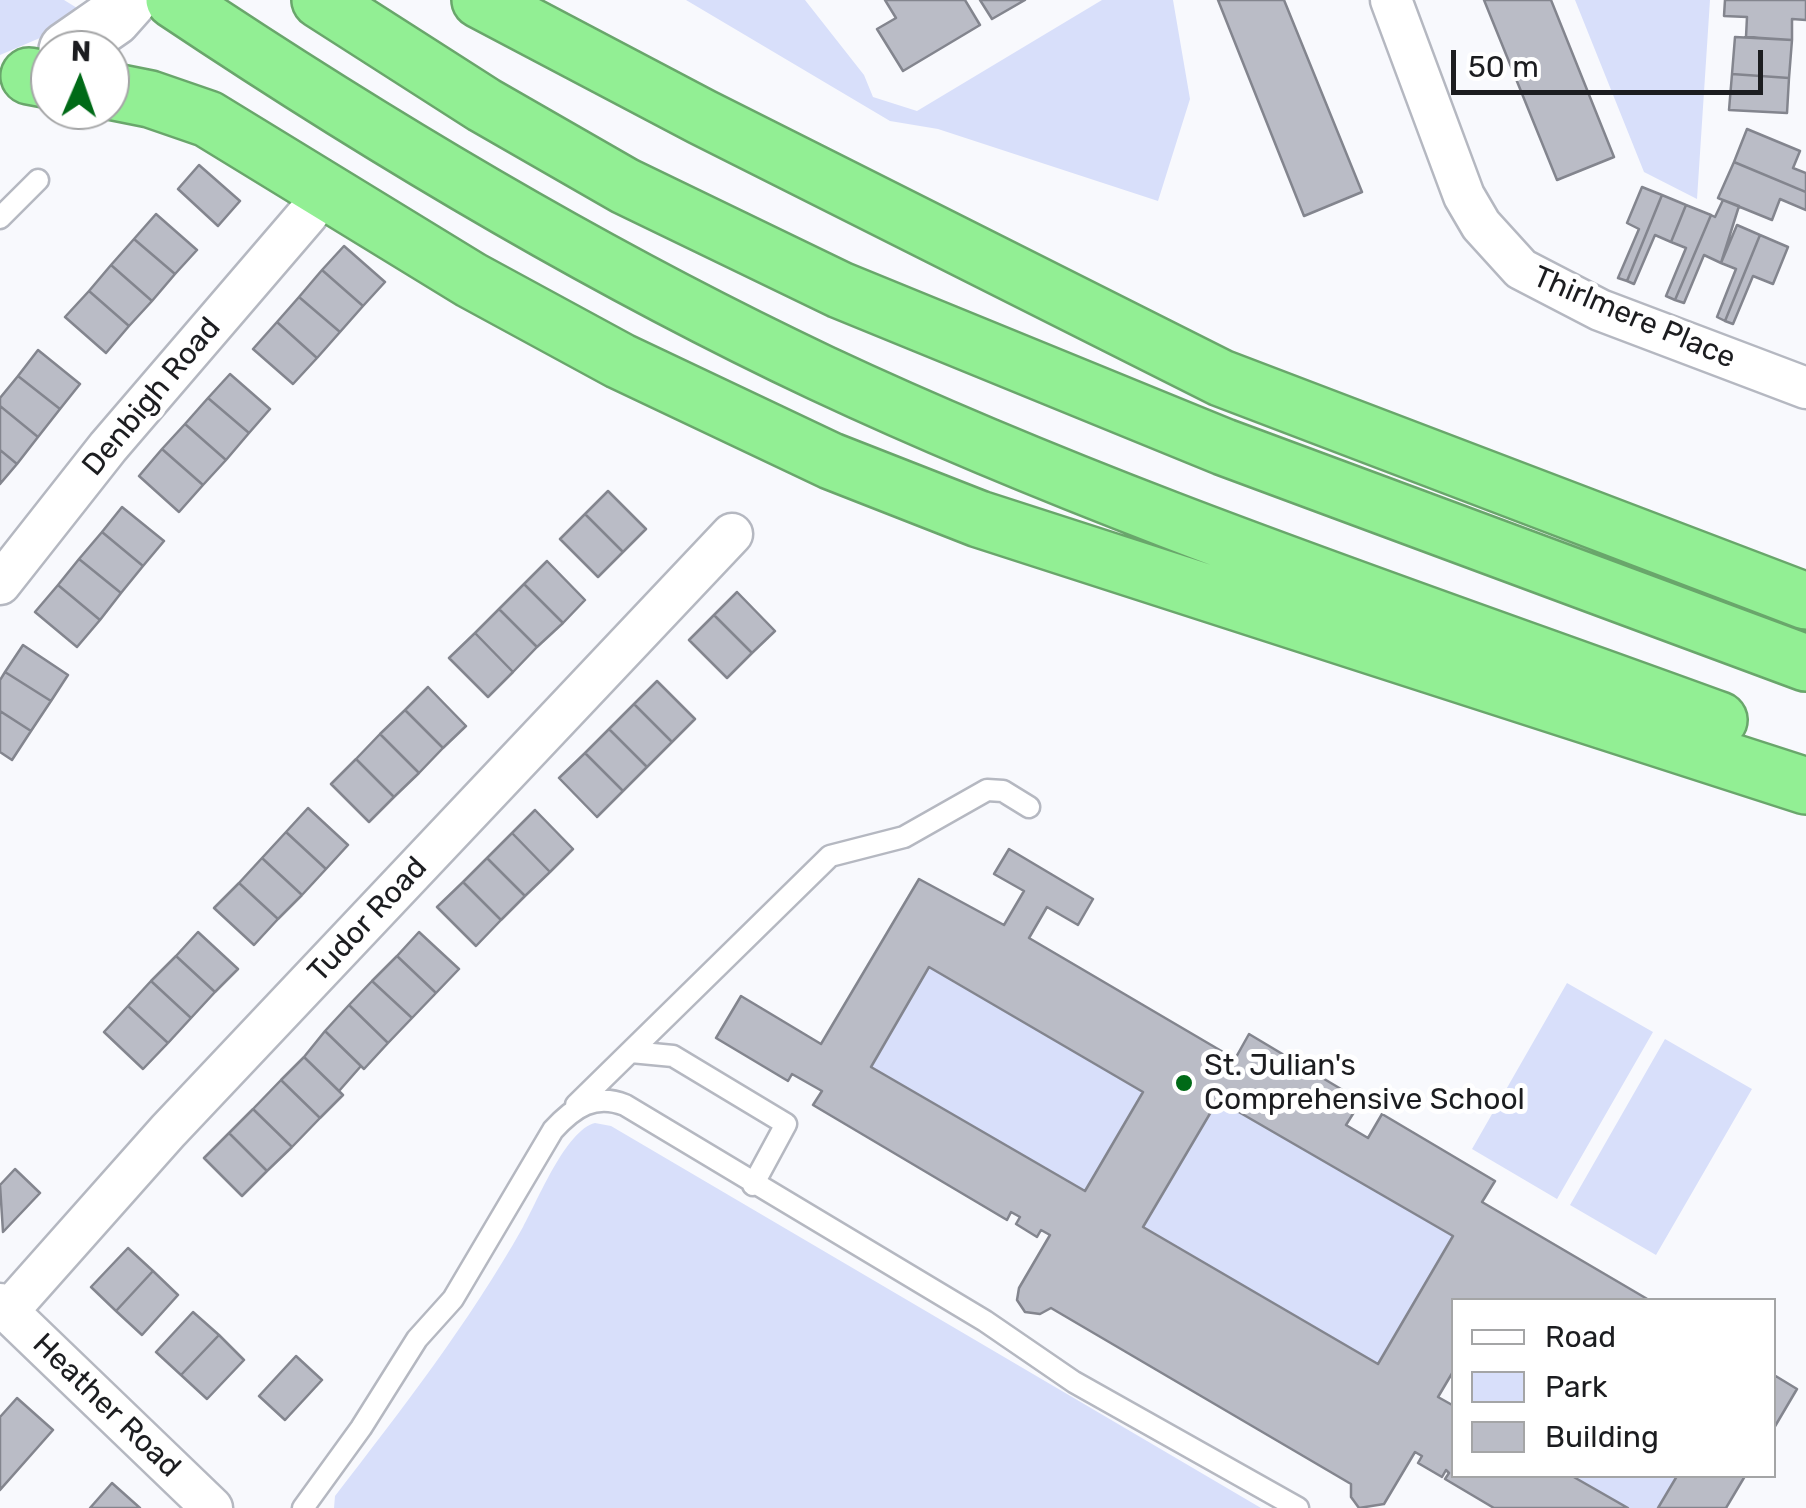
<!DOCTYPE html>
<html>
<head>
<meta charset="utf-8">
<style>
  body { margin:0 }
  #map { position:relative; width:1806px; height:1508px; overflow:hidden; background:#f8f9fd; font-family:Rubik,sans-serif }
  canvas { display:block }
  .legend { position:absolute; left:1451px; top:1298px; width:325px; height:180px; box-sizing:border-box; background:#fff; border:2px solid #a4a5a6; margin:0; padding:12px 18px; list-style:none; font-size:30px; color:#1c1d20 }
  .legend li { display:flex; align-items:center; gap:20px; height:50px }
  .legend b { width:50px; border:2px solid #a4a5a6 }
  .north { position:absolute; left:30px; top:30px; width:100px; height:100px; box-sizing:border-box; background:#fff; border:2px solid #a4a5a6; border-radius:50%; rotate:2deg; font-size:28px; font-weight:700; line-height:40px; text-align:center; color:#1c1d20 }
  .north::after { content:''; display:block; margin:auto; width:35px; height:45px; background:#006a17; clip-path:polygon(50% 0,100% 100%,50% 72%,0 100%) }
  .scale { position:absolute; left:1451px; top:50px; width:312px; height:45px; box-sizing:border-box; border:5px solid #1c1d20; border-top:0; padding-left:12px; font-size:30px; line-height:35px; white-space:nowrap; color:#1c1d20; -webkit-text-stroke:8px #fff; paint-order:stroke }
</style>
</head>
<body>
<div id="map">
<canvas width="1806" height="1508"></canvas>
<ul class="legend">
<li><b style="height:12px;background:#fff"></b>Road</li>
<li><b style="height:28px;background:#d8dffa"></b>Park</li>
<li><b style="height:28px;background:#babcc6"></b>Building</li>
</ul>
<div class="north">N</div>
<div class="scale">50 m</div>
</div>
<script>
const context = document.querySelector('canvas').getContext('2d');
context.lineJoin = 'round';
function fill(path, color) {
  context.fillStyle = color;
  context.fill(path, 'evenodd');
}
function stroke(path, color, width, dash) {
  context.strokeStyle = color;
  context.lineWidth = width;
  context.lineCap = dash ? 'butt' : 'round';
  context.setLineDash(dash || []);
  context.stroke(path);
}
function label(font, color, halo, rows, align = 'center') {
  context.font = font + ' Rubik,sans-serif';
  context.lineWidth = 10;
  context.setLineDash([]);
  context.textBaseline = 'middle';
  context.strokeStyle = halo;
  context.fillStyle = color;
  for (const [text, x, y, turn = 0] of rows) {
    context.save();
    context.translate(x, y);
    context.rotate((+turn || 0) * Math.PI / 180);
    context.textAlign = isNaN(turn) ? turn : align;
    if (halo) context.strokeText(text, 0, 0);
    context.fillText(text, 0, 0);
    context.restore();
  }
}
fill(new Path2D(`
  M0,0H64L82,11L47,35L0,55Z
  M686,0H805L864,75L873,97L917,111L1102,0H1173L1190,99L1158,201L938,129L890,121Z
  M1575,0H1710L1697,199L1644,172Z
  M929,967L1143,1092L1085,1191L871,1067Z
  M1567,983L1653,1032L1557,1199L1472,1149Z
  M1665,1039L1752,1089L1656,1255L1570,1205Z
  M1218,1100L1453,1236L1378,1364L1143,1227Z
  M595,1123L611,1126L1261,1508H334L335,1496C402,1409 469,1323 523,1227C538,1200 566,1130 595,1123Z
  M1572,1476H1677L1658,1508H1628Z`), '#d8dffa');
const building = new Path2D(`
  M885,0H965L980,25L903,71L877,29L896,18Z
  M980,0H1025L992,19Z
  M1218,0H1284L1362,192L1304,216Z
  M1484,0H1551L1614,157L1557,180Z
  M1725,0H1806V20L1792,19V40L1746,37L1747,17L1724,16Z
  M1735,37L1792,40L1789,78L1732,74Z
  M1732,74L1789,78L1787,113L1729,110Z
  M1747,129L1800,151L1793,168L1806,173V192L1734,162Z
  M1734,162L1806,192V210L1780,199L1772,220L1718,198Z
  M199,165L240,201L218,226L178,189Z
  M1642,187L1662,195L1627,281L1618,278L1639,229L1627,223Z
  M1662,195L1686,205L1671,242L1655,235L1634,284L1627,281Z
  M1723,200L1739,206L1721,263L1704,255L1684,303L1675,300L1711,215L1715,217Z
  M1686,205L1711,215L1675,300L1666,296L1686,248L1671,242Z
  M156,214L197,250L175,274L134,239Z
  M1737,225L1760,235L1725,321L1717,317L1736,269L1721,263Z
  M1760,235L1788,247L1773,284L1753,276L1733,324L1725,321Z
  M134,239L175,274L152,301L111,265Z
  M344,246L385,282L363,306L322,270Z
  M111,265L152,301L129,326L89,291Z
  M322,270L363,306L340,332L299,297Z
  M89,291L129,326L106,353L65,317Z
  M299,297L340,332L317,358L277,322Z
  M277,322L317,358L293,384L253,349Z
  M38,350L80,384L60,409L18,376Z
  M230,374L270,409L249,433L208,398Z
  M18,376L60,409L38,437L0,406V398Z
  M208,398L249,433L226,460L185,424Z
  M0,406L38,437L17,464L0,450Z
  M185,424L226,460L203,485L162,449Z
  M162,449L203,485L179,512L139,476Z
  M0,450L17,464L0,484Z
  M608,491L646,529L623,552L585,514Z
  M122,507L164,541L143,566L102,532Z
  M585,514L623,552L598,577L560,539Z
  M102,532L143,566L121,593L79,559Z
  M79,559L121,593L100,620L58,585Z
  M547,561L585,600L563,623L524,584Z
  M524,584L563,623L537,647L499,609Z
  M58,585L100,620L77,647L35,612Z
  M737,592L775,631L752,653L714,615Z
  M499,609L537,647L513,672L475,633Z
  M714,615L752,653L727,678L689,640Z
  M475,633L513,672L488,697L449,658Z
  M23,645L68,675L51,701L5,672Z
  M5,672L51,701L31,731L0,711V680Z
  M657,681L695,719L672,742L634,704Z
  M428,687L466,726L443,748L405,710Z
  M634,704L672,742L647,767L609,729Z
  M405,710L443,748L419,773L380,734Z
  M0,711L31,731L12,760L0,752Z
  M609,729L647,767L623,791L585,753Z
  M380,734L419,773L394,797L356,759Z
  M585,753L623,791L597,817L559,778Z
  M356,759L394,797L369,822L331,784Z
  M308,808L348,845L326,869L286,832Z
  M535,810L573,849L550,872L512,833Z
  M286,832L326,869L302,895L262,858Z
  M512,833L550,872L525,896L487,858Z
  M1009,849L1093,899L1078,925L1047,907L1029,938L1235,1059L1249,1034L1361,1101L1346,1125L1368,1138L1382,1114L1495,1181L1482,1202L1649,1300H1454V1370L1438,1397L1454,1406V1476H1572L1628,1508H1494L1445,1479L1449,1473L1446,1470L1442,1477L1418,1463L1422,1456L1415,1452L1384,1504L1359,1508L1351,1497V1484L1051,1308L1040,1314L1025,1312L1017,1300L1019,1288L1050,1235L1041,1230L1037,1237L1016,1224L1020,1217L1011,1212L1007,1220L813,1105L822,1091L792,1074L788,1081L716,1038L741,996L821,1044L919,879L1004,925L1024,891L994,874ZM929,967L1143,1092L1085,1191L871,1067ZM1218,1100L1453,1236L1378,1364L1143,1227Z
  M262,858L302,895L278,919L239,883Z
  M487,858L525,896L501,920L463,882Z
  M463,882L501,920L476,946L437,907Z
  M239,883L278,919L254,945L214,908Z
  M198,932L238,969L215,992L176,956Z
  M419,932L459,969L436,993L397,956Z
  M176,956L215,992L191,1018L151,981Z
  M397,956L436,993L412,1018L372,981Z
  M151,981L191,1018L168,1043L128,1006Z
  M372,981L412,1018L388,1043L349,1005Z
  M349,1005L388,1043L364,1069L325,1031Z
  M128,1006L168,1043L143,1069L104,1032Z
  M325,1031L361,1066L339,1091L304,1057Z
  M304,1057L343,1095L320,1118L281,1080Z
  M281,1080L320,1118L292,1147L253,1109Z
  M253,1109L292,1147L267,1171L229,1133Z
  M229,1133L267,1171L242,1196L204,1158Z
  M15,1169L40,1193L3,1232L0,1185Z
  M128,1248L153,1271L116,1311L91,1287Z
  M153,1271L178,1295L142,1335L116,1311Z
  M193,1312L219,1335L181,1375L156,1352Z
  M219,1335L244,1360L207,1399L181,1375Z
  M296,1356L322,1380L285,1420L259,1396Z
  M1774,1375L1797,1389L1774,1428Z
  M17,1398L53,1430L0,1490V1417Z
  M1677,1476H1745L1726,1508H1658Z
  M112,1483L140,1508H90Z`);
fill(building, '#babcc6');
stroke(building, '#83858e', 2.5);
const service = new Path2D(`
  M0,218L38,180
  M631,1052L673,1056L786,1124L753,1185
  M576,1105L830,856L904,837L987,790L1003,791L1029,807
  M303,1508L361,1428L417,1339L453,1299L553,1130C574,1107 595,1093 625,1105L985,1321L1074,1382L1298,1508`);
const minor = new Path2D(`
  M1391,0L1464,196L1481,225L1521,269L1600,310L1806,388
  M0,584L108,447L308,214
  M0,1304L212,1508
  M8,1311L168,1131L732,534`);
const secondary = new Path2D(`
  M67,50L113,18L129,0`);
const motorway = new Path2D(`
  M174,0C382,139 595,266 821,373C1111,509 1418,610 1719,720
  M320,0L484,105L625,186L840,290L1224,447L1806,663
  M480,0L702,117L1221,378L1806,601
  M29,76L50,80
  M110,91L150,99L208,119L471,280L620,361L831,461L979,519L1806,786`);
stroke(service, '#b5b8c1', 25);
stroke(minor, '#b5b8c1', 45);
stroke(secondary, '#b5b8c1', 60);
stroke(motorway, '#69a66b', 60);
stroke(service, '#fff', 20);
stroke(minor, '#fff', 40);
stroke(secondary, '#fff', 55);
stroke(motorway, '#92ef94', 55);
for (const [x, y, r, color] of [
  [1184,1083,10,"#006a17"]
]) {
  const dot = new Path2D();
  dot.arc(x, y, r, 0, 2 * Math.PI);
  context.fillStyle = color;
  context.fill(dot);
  stroke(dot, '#fff', 4);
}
label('30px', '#1c1d20', '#fff', [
  ["Thirlmere Place",1634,318,23],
  ["Denbigh Road",152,397,-50],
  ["Tudor Road",368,920,-47],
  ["Heather Road",106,1406,44]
]);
label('30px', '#1c1d20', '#fff', [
  ["St. Julian's",1204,1066],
  ["Comprehensive School",1204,1100]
], 'left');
</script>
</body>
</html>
